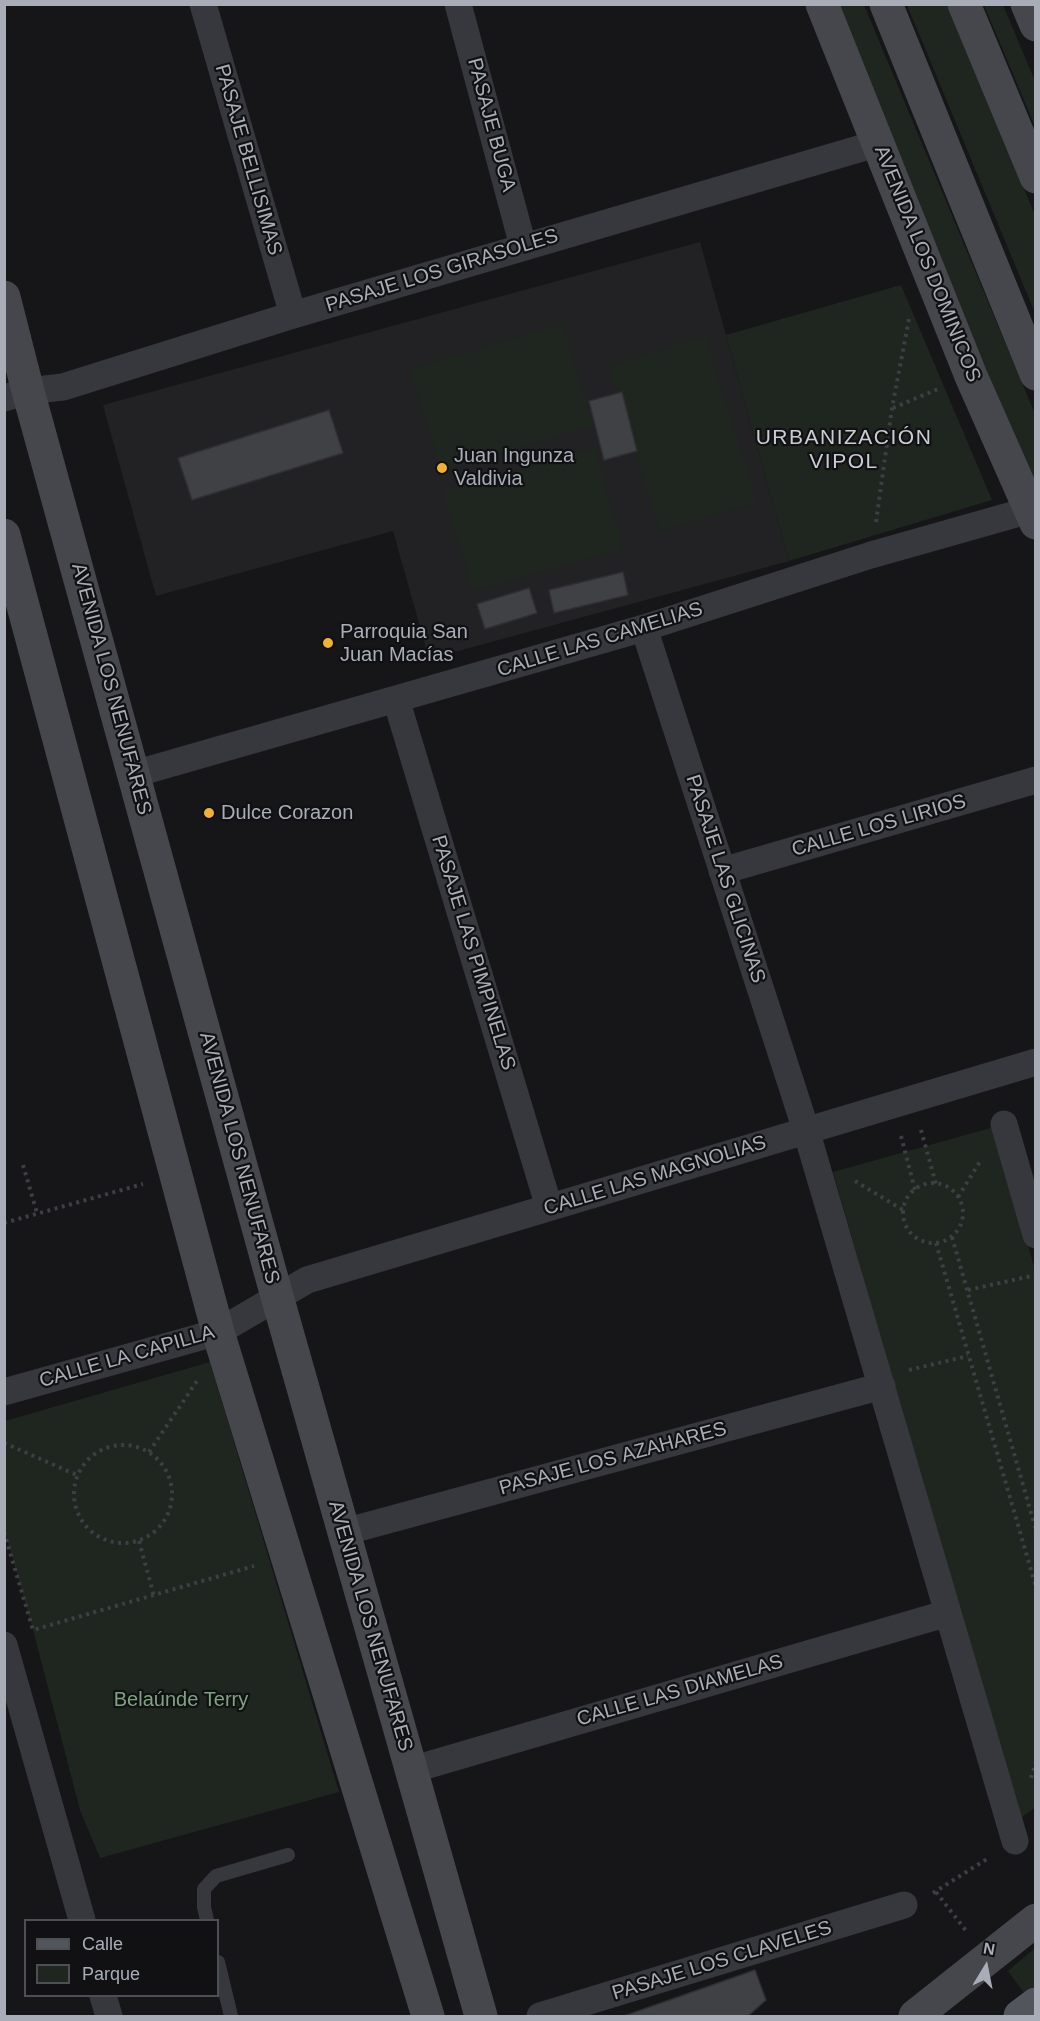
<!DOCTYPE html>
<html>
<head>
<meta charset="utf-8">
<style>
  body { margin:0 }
  #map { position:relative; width:1040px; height:2021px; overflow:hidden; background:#161618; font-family:Helvetica,sans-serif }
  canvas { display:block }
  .frame { position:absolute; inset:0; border:6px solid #a8adb8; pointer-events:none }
  .legend { position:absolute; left:24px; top:1919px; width:195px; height:78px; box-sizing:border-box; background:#111113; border:2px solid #4d4f55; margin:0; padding:8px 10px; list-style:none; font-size:18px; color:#a8adb8 }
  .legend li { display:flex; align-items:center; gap:12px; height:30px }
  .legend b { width:30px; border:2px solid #4d4f55 }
  .north { position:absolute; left:956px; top:1937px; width:60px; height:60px; -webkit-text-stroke:4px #111113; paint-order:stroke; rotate:10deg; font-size:16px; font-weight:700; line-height:24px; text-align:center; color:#a8adb8 }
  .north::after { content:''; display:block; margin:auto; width:21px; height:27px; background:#a8adb8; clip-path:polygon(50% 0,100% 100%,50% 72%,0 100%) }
</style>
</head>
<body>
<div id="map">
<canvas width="1040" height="2021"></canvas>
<div class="frame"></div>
<ul class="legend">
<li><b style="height:8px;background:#53555c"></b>Calle</li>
<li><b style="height:16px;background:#1e261f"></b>Parque</li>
</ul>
<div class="north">N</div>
</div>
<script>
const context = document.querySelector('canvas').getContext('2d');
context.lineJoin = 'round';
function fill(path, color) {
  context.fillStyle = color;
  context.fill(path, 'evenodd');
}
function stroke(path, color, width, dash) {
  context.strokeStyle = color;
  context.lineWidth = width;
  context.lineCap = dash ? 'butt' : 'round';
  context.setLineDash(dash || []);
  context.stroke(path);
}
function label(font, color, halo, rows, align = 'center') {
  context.font = font + ' Helvetica,sans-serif';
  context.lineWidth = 4.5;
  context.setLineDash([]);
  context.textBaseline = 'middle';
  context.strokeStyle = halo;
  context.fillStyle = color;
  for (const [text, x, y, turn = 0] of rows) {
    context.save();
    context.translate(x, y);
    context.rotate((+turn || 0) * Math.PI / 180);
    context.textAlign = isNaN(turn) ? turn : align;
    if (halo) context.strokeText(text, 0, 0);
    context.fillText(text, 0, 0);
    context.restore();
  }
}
fill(new Path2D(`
  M700,242L789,561L429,659L393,531L156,596L103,405Z`), '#222225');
fill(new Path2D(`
  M839,5H864L1035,414V491Z
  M907,5H948L1035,215V313Z
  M984,5H1003L1035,81V126Z
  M901,285L992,500L789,561L726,335Z
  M563,324L593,426L441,471L410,369Z
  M705,336L757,502L660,532L609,366Z
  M595,448L623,549L473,591L443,491Z
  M994,1127L1035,1270L1036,1807L1019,1819L833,1172Z
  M210,1362L339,1792L100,1858L80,1810L33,1630L5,1532V1421Z
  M1035,1948V1991L1027,1997L1008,1971Z`), '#1e261f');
const building = new Path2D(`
  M622,392L637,451L604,460L589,401Z
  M329,410L343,453L192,500L178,458Z
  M623,572L628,595L554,613L549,590Z
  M529,588L537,613L485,629L477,604Z
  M755,1970L766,2000L748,2016H624Z`);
fill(building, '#404145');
stroke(building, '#303034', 1.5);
stroke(new Path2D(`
  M893,408L938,389
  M876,522L892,408L909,319
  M921,1130L936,1184
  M901,1136L915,1190
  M23,1165L37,1213
  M855,1181L903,1210
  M903 1213a30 30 0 1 1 60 0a30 30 0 1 1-60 0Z
  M958,1197L981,1160
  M4,1223L143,1184
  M952,1237L1036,1530
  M936,1243L1036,1587
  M968,1290L1036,1275
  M909,1370L968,1356
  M4,1443L77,1475
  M74 1494a49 49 0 1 1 98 0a49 49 0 1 1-98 0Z
  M149,1452L197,1381
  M4,1532L33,1630L254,1566
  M139,1541L154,1596
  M1031,1778L1036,1762
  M936,1892L967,1932
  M933,1893L990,1857`), '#3d3f44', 4, [3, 4.5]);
stroke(new Path2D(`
  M207,1920L204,1907V1889L216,1876L288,1855
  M218,1962L231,2016`), '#37383d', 14);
stroke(new Path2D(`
  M203,4L293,315
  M458,4L523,246
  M4,398L28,391L63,387L293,315L879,143
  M644,628L806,1130L1015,1841
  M396,699L549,1207
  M134,774L644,628L871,555L1030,510
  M722,871L1036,780
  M1004,1124L1036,1235
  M4,1392L218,1332L307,1280L1036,1062
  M344,1532L882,1386
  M4,1645L82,1920
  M411,1770L948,1613
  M103,1996L109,2016
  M540,2016L904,1905`), '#37383d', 27);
stroke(new Path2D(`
  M822,4L971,376L1036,523
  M886,4L1036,374
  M964,4L1036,177
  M1027,4L1036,25
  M4,297L28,391L273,1282L481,2016
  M4,535L218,1332L428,2016
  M915,2016L1036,1920`), '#45474d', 33);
stroke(new Path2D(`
  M1020,2016L1036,2004`), '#53555c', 33);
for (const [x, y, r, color] of [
  [442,468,6,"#f2b134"],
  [328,643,6,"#f2b134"],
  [209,813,6,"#f2b134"]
]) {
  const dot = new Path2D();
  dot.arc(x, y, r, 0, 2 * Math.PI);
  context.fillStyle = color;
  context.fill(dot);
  stroke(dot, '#111113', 2);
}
label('20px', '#a8adb8', '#111113', [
  ["PASAJE BUGA",491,125,75],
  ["PASAJE BELLISIMAS",248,160,74],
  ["AVENIDA LOS DOMINICOS",927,264,68],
  ["PASAJE LOS GIRASOLES",442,271,-17],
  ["CALLE LAS CAMELIAS",600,640,-17],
  ["AVENIDA LOS NENUFARES",111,689,75],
  ["CALLE LOS LIRIOS",879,826,-16],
  ["PASAJE LAS GLICINAS",725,879,72],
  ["PASAJE LAS PIMPINELAS",473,953,73],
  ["AVENIDA LOS NENUFARES",239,1158,75],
  ["CALLE LAS MAGNOLIAS",655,1176,-17],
  ["CALLE LA CAPILLA",127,1357,-16],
  ["PASAJE LOS AZAHARES",613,1459,-15],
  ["AVENIDA LOS NENUFARES",370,1626,74],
  ["CALLE LAS DIAMELAS",680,1691,-16],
  ["PASAJE LOS CLAVELES",722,1961,-17]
]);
label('20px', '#a8adb8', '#111113', [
  ["Juan Ingunza",454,456],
  ["Valdivia",454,479],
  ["Parroquia San",340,632],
  ["Juan Macías",340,655],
  ["Dulce Corazon",221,813]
], 'left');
label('20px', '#7fa381', '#111113', [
  ["Belaúnde Terry",181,1700]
]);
context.letterSpacing = '1.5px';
label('21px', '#c9ccd4', '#111113', [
  ["URBANIZACIÓN",844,438],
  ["VIPOL",844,462]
]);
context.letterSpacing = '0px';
</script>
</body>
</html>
